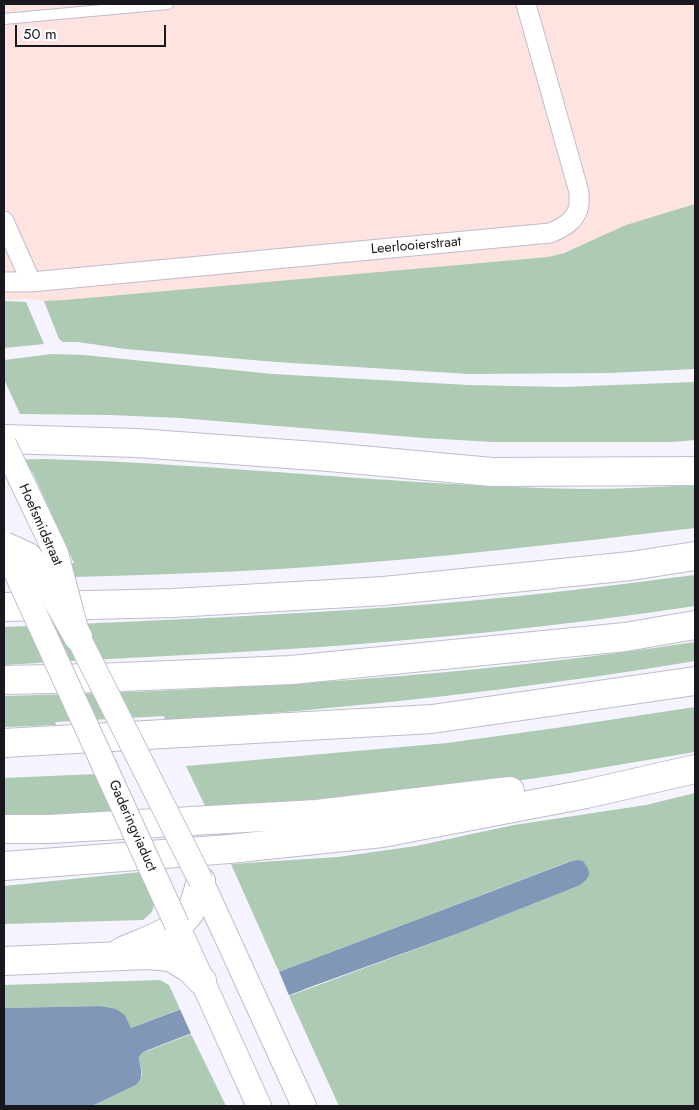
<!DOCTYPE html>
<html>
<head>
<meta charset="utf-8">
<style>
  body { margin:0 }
  #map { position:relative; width:699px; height:1110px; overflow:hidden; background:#f4f3fe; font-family:Jost,sans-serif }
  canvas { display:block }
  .frame { position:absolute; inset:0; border:5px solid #18171e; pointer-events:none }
  .scale { position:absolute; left:15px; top:25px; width:151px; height:22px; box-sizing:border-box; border:2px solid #18171e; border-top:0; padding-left:6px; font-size:15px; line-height:18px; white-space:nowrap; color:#18171e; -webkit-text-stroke:4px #fff; paint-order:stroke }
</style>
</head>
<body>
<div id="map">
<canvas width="699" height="1110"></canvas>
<div class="frame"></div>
<div class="scale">50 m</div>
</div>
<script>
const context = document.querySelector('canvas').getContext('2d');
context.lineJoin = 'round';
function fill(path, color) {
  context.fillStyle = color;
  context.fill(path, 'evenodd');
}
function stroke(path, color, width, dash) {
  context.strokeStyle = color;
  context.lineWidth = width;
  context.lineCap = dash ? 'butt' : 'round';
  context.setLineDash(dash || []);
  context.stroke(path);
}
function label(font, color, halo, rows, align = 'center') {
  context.font = font + ' Jost,sans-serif';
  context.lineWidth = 4.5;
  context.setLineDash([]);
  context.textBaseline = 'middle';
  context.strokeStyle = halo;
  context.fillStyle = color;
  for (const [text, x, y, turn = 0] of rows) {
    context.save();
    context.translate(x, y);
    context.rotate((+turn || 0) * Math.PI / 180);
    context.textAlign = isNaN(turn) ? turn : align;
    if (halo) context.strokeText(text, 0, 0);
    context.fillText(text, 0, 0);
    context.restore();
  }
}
fill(new Path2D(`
  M4,4H695V209L583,244L555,256L548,257L64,300L44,301L27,299L4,300Z`), '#fee3e1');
fill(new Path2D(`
  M695,204V369L609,373L469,374L276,362L126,349L78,342H63L59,339L44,301L64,300L548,257L564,253L626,225Z
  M4,301L26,302L44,344L4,348Z
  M52,354L84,355L273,374L468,385L561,387L695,382V440L672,442H493L424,438L180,418L110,415L20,414L4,379V360Z
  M45,459C224,464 402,486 582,489C619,489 658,487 695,485V528C567,543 438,558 309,567C207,574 106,576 4,579V560L11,565L74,563L32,471L14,472V474H4V460Z
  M695,575V606C561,626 426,640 290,649C195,655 99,659 4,665V627C147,621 290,615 433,604C521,597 608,586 695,575Z
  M695,642V661C563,683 431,699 297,711C253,715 209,716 165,720L164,716L55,722L56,725L4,727V696C235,690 467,677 695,642Z
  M695,707V752L564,774L453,790L208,812L186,766L447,743L556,728Z
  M96,774L115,816L4,819V778Z
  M695,793V1106H339L289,996L462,932L578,886L568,862L279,972L231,864L338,857L416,846L514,825L646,805Z
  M141,872L155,902L152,912L143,920L4,924V886Z
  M160,980L169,985L180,1009L131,1028L125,1015L100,1006L4,1008V985Z
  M191,1034L226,1106H92L136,1085L142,1075L139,1057L142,1053Z`), '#adcab3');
fill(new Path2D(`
  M577,860L583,861C592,873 591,878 578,886L462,932L313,986L148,1050L142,1053L139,1057C140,1069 145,1076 136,1085L92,1106H4V1008L100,1006L116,1009L125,1015L131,1028L569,862Z`), '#8197b8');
fill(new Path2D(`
  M278,969L290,998L192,1036L179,1007Z`), '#f4f3fe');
const service = new Path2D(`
  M4,19L168,4`);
const minor = new Path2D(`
  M4,221L31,282
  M4,282H31L550,233C562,228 574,222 578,209C580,204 579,197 579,192L526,4`);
const tertiary = new Path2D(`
  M201,881L304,1106
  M177,925L259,1106`);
const motorway = new Path2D(`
  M4,439L137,443L329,457L492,472L695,471
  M4,607L173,603L384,591L631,566L695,556
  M4,680L96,678L291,670L625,637L695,625
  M4,743L432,719L695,681
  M4,829H49L317,814L510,791
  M4,866L229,849L382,833L586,794L695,769
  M121,952C140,943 173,933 186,917C195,908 197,893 201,881
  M4,961L147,955L171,957L190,969L202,981`);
stroke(service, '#bfbcce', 12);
stroke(minor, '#bfbcce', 21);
stroke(tertiary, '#bfbcce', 26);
stroke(motorway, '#bfbcce', 30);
stroke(service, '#fff', 10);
stroke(minor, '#fff', 19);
stroke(tertiary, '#fff', 24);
stroke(motorway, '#fff', 28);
const tertiaryBridge = new Path2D(`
  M4,444L56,553L78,637L201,881
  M4,546L177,925`);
const motorwayBridge = new Path2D(`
  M4,546L28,557L50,587L78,637`);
stroke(tertiaryBridge, '#bfbcce', 26, []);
stroke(motorwayBridge, '#bfbcce', 30, []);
stroke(tertiaryBridge, '#fff', 24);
stroke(motorwayBridge, '#fff', 28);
label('14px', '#18171e', '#fff', [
  ["Leerlooierstraat",416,246,-5],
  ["Hoefsmidstraat",40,525,66],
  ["Gaderingviaduct",132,826,66]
]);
</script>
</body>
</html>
